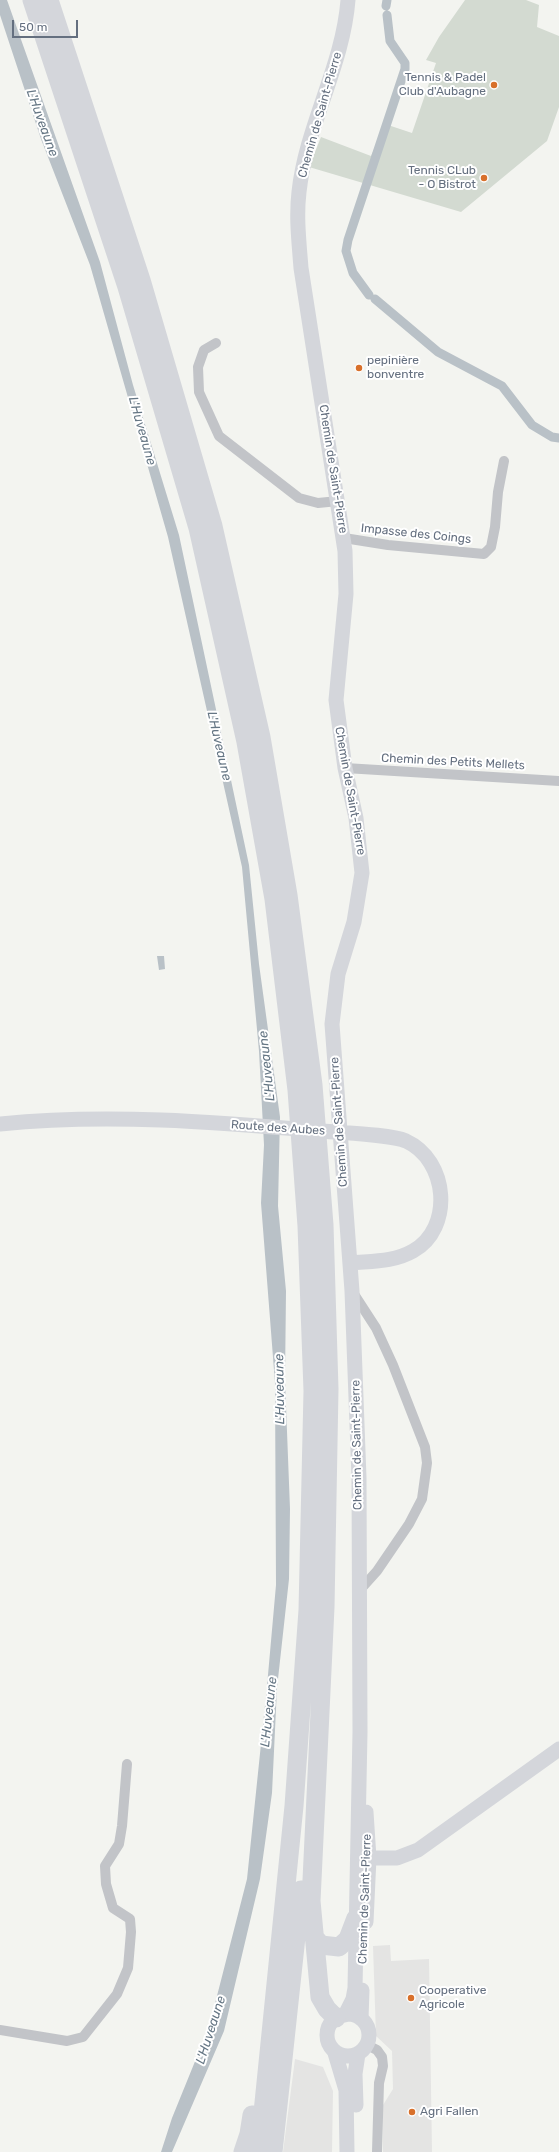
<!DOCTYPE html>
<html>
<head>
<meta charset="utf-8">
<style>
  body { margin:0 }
  #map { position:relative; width:559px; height:2152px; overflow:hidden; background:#f3f4f0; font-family:Rubik,sans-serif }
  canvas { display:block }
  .scale { position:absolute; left:12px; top:20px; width:66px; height:18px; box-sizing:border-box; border:2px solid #646f7f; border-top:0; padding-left:5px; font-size:12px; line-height:14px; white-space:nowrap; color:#646f7f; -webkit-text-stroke:3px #fff; paint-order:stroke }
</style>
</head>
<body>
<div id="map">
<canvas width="559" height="2152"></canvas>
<div class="scale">50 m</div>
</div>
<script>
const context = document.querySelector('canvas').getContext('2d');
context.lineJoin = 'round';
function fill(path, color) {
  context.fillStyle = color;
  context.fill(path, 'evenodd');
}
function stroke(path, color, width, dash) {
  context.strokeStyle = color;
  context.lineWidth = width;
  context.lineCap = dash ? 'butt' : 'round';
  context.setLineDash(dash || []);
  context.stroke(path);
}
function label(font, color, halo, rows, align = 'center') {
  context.font = font + ' Rubik,sans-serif';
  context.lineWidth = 4;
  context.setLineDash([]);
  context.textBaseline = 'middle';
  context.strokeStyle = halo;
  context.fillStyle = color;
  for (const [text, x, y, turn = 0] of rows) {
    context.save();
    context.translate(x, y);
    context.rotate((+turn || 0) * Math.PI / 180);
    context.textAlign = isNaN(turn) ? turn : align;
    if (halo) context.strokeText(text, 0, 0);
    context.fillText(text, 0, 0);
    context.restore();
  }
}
fill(new Path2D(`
  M390,1945L391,1961L429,1959L432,2152H383V2105L393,2089L392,2051L376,2036L373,1946Z
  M295,2059L323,2067L333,2091L332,2152H283Z`), '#e4e4e3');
fill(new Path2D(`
  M465,0H526L539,5L537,27L559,36V107L547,141L461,212L309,167L321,137L371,156L385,124L412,133L436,63L426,60L439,37Z`), '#d3dad1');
fill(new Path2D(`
  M0,0H7L100,262L133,385L179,535L249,865L259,964L280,1117L278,1206L286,1291L285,1380L290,1509L289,1579L277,1688L272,1793L260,1879L224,2031L172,2152H161L172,2118L209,2027L247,1879L267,1686L276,1585L275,1383L261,1203L264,1145L259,1051L242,867L168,537L90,265L41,139L0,15Z
  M157,956H164L165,969L159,970Z`), '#b9c1c7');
stroke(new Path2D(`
  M386,6L387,0
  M369,295L353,273L346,251L348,240L405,69V63L390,41L387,15
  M375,299L438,352L502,386L532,425L552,437L559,438`), '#b9c1c7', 9);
stroke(new Path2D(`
  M216,343L204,350L198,367L199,392L219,436L299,498L318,503L338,501
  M344,538L388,545L484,554L491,547L495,527L498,492L504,461
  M345,768L559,781
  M352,1291L376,1328L393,1365L425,1447L427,1463L422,1499L409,1524L377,1571L359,1591
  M0,2030L67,2041L83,2037L117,1994L128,1968L131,1932L130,1919L113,1908L106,1884L105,1866L119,1844L122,1826L127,1764
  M367,2045L377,2050L382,2057L383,2066L379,2083L377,2152`), '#c2c4c8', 10);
stroke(new Path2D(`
  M0,1124C107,1113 215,1122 322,1131C342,1133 389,1134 406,1141C448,1160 454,1228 413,1251C394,1262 372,1261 351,1263
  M359,1858H397L418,1850L559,1749
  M366,1922L369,1858L366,1812
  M327 2035a21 21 0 1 1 42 0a21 21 0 1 1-42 0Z
  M345,2015L353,1999L355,1988L360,1732L359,1478L352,1291L332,1024L338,974L354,922L362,873L356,818L345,768L336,700L346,594L345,551L301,268C299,242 296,217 299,192C306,126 343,66 348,0
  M361,2019L362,1990
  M335,2053L346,2090L347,2152
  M356,2105L355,2074L358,2054`), '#d4d6db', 15);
stroke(new Path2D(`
  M32,0L127,287L198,528L246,742L274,899L297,1090L307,1226L313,1391L308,1610L294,1806L259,2152
  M49,0L141,280L213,526L261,737L288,895L313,1085L324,1225L329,1389L325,1607L311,1901L320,1997L327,2009L336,2018
  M315,1938L321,1945L339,1947L348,1939L356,1918
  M243,2152L249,2134L252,2115
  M273,2152L301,1890`), '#d4d6db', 19);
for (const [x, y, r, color] of [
  [494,85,4,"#d8702b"],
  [484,178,4,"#d8702b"],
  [359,368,4,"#d8702b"],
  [411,1998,4,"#d8702b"],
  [412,2112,4,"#d8702b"]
]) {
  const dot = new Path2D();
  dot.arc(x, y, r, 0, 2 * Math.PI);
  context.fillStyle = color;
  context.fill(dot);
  stroke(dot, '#fff', 1.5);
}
label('12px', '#646f7f', '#fff', [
  ["Tennis & Padel",486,78,"right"],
  ["Club d'Aubagne",486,92,"right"],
  ["Tennis CLub",476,171,"right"],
  ["- O Bistrot",476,185,"right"],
  ["pepinière",367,361],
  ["bonventre",367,375],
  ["Cooperative",419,1991],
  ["Agricole",419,2005],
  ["Agri Fallen",420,2112]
], 'left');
label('12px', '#646f7f', '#fff', [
  ["Chemin de Saint-Pierre",320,115,-74],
  ["Chemin de Saint-Pierre",333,469,81],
  ["Impasse des Coings",416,534,6],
  ["Chemin des Petits Mellets",453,762,3],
  ["Chemin de Saint-Pierre",350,791,80],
  ["Chemin de Saint-Pierre",339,1122,-94],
  ["Route des Aubes",278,1128,4],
  ["Chemin de Saint-Pierre",357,1445,-91],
  ["Chemin de Saint-Pierre",365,1899,-88]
]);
label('italic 13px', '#657684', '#fff', [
  ["L'Huveaune",42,123,70],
  ["L'Huveaune",142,431,74],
  ["L'Huveaune",219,746,77],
  ["L'Huveaune",267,1066,-96],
  ["L'Huveaune",280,1389,-91],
  ["L'Huveaune",269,1712,-84],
  ["L'Huveaune",211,2030,-72]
]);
</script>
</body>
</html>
